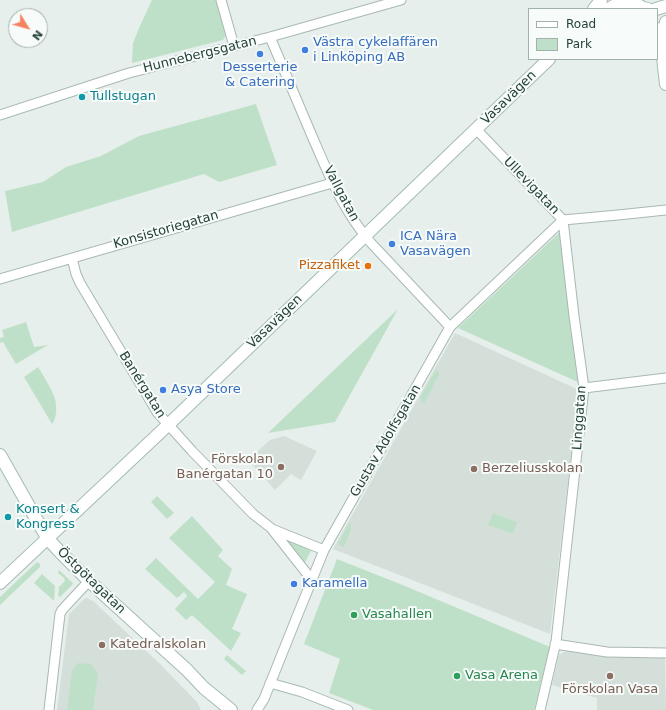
<!DOCTYPE html>
<html>
<head>
<meta charset="utf-8">
<style>
  body { margin:0 }
  #map { position:relative; width:666px; height:710px; overflow:hidden; background:#e6efeb; font-family:"DejaVu Sans",sans-serif }
  canvas { display:block }
  .legend { position:absolute; left:528px; top:8px; width:130px; height:52px; box-sizing:border-box; background:#f7fbf9; border:1px solid #a3b1ad; margin:0; padding:5px 7px; list-style:none; font-size:12px; color:#24423a }
  .legend li { display:flex; align-items:center; gap:8px; height:20px }
  .legend b { width:20px; border:1px solid #a3b1ad }
  .north { position:absolute; left:8px; top:8px; width:40px; height:40px; box-sizing:border-box; background:#f7fbf9; border:1px solid #a3b1ad; border-radius:50%; rotate:127deg; font-size:11px; font-weight:700; line-height:16px; text-align:center; color:#24423a }
  .north::after { content:''; display:block; margin:auto; width:14px; height:18px; background:#f4845f; clip-path:polygon(50% 0,100% 100%,50% 72%,0 100%) }
</style>
</head>
<body>
<div id="map">
<canvas width="666" height="710"></canvas>
<ul class="legend">
<li><b style="height:5px;background:#fff"></b>Road</li>
<li><b style="height:11px;background:#bfe0c8"></b>Park</li>
</ul>
<div class="north">N</div>
</div>
<script>
const context = document.querySelector('canvas').getContext('2d');
context.lineJoin = 'round';
function fill(path, color) {
  context.fillStyle = color;
  context.fill(path, 'evenodd');
}
function stroke(path, color, width, dash) {
  context.strokeStyle = color;
  context.lineWidth = width;
  context.lineCap = dash ? 'butt' : 'round';
  context.setLineDash(dash || []);
  context.stroke(path);
}
function label(font, color, halo, rows, align = 'center') {
  context.font = font + ' "DejaVu Sans",sans-serif';
  context.lineWidth = 4;
  context.setLineDash([]);
  context.textBaseline = 'middle';
  context.strokeStyle = halo;
  context.fillStyle = color;
  for (const [text, x, y, turn = 0] of rows) {
    context.save();
    context.translate(x, y);
    context.rotate((+turn || 0) * Math.PI / 180);
    context.textAlign = isNaN(turn) ? turn : align;
    if (halo) context.strokeText(text, 0, 0);
    context.fillText(text, 0, 0);
    context.restore();
  }
}
fill(new Path2D(`
  M455,333L579,390L550,634L333,549Z
  M284,436L317,451L301,480L291,474L275,490L248,460L270,440Z
  M87,598L93,601L158,662L197,702L201,710H57L69,614L84,599Z
  M566,651L605,657L665,658L666,710H597V698L552,685L559,655Z`), '#d4dfda');
fill(new Path2D(`
  M152,0H216L226,30V35L223,40L132,63L133,43L139,28Z
  M256,104L277,165L219,182L204,174L12,232L5,191L43,182L66,167L101,156L139,136Z
  M562,230L580,383L458,328Z
  M398,309L335,422L268,433Z
  M26,322L34,347L48,345L16,364L3,342L0,343V338L4,337L2,330Z
  M38,367C43,375 53,391 55,399C57,407 57,418 52,424L24,377Z
  M436,370L440,373L424,403L421,401L420,398Z
  M157,496L174,513L167,519L151,502Z
  M493,513L517,522L513,534L488,525Z
  M192,516L223,550L218,556L232,569L226,585L247,594L232,629L241,633L231,651L192,615L186,620L175,609L187,596L184,592L177,598L145,569L156,558L198,599L215,582L169,538Z
  M349,523L351,524V530L344,546L343,547L338,544Z
  M280,533L311,551L305,562L278,535Z
  M337,559L405,586L550,647L534,710H373L329,693L340,659L304,644Z
  M37,562L40,564V567L0,605V597Z
  M59,570L73,583L72,585L60,597L58,596L59,587L65,581L64,578L58,573Z
  M42,574L55,586L54,601L34,583Z
  M227,655L246,671L242,675L224,659Z
  M78,663L91,664L98,674L93,710H67L72,671Z`), '#bfe0c8');
const street = new Path2D(`
  M221,0L234,46
  M270,37C284,70 298,103 312,136C328,173 343,211 371,243L450,327
  M0,115L129,73L270,37L401,0
  M476,129L563,220L618,215L666,210
  M72,258L76,274L80,283L157,412L192,451L253,514L271,528L312,580
  M0,279L332,183
  M584,388L666,378
  M272,529L324,550
  M555,644L607,652L666,653
  M270,683L302,692L348,710
  M49,710L60,614L62,610L89,581
  M257,710L264,699L296,619L324,550L450,327L563,220
  M540,710L556,642L584,388L574,316L563,220`);
const secondary = new Path2D(`
  M630,0L643,8L648,9
  M594,9L601,0
  M608,9L619,3L633,2
  M656,9L666,6
  M657,29L661,40L666,84
  M661,40L666,22
  M0,455L39,524L48,539L60,552L89,581L187,670L204,688L231,710
  M0,583L168,425L549,59`);
stroke(street, '#a8b8b2', 11);
stroke(secondary, '#a4bbb3', 14);
stroke(street, '#fff', 9);
stroke(secondary, '#fff', 12);
for (const [x, y, r, color] of [
  [305,50,4,"#3f7fe0"],
  [260,54,4,"#3f7fe0"],
  [82,97,4,"#0f9aa8"],
  [392,244,4,"#3f7fe0"],
  [368,266,4,"#e8710a"],
  [163,390,4,"#3f7fe0"],
  [281,467,4,"#8d6e63"],
  [474,469,4,"#8d6e63"],
  [8,517,4,"#0f9aa8"],
  [294,584,4,"#3f7fe0"],
  [354,615,4,"#2e9e5b"],
  [102,645,4,"#8d6e63"],
  [457,676,4,"#2e9e5b"],
  [610,676,4,"#8d6e63"]
]) {
  const dot = new Path2D();
  dot.arc(x, y, r, 0, 2 * Math.PI);
  context.fillStyle = color;
  context.fill(dot);
  stroke(dot, '#f7fbf9', 1.5);
}
label('13px', '#366cbe', '#f7fbf9', [
  ["Västra cykelaffären",313,43],
  ["i Linköping AB",313,58],
  ["Desserterie",260,68,"center"],
  ["& Catering",260,83,"center"],
  ["ICA Nära",400,237],
  ["Vasavägen",400,252],
  ["Asya Store",171,390],
  ["Karamella",302,584]
], 'left');
label('13px', '#24423a', '#f7fbf9', [
  ["Hunnebergsgatan",200,55,-14],
  ["Vasavägen",509,98,-44],
  ["Ullevigatan",531,186,46],
  ["Vallgatan",341,194,62],
  ["Konsistoriegatan",166,230,-16],
  ["Vasavägen",275,322,-44],
  ["Banérgatan",142,385,58],
  ["Linggatan",580,418,-86],
  ["Gustav Adolfsgatan",386,441,-60],
  ["Östgötagatan",91,581,44]
]);
label('13px', '#0d838f', '#f7fbf9', [
  ["Tullstugan",90,97],
  ["Konsert &",16,510],
  ["Kongress",16,525]
], 'left');
label('13px', '#c56008', '#f7fbf9', [
  ["Pizzafiket",360,266]
], 'right');
label('13px', '#785e54', '#f7fbf9', [
  ["Förskolan",273,460,"right"],
  ["Banérgatan 10",273,475,"right"],
  ["Berzeliusskolan",482,469],
  ["Katedralskolan",110,645],
  ["Förskolan Vasa",610,690,"center"]
], 'left');
label('13px', '#27864d', '#f7fbf9', [
  ["Vasahallen",362,615],
  ["Vasa Arena",465,676]
], 'left');
</script>
</body>
</html>
